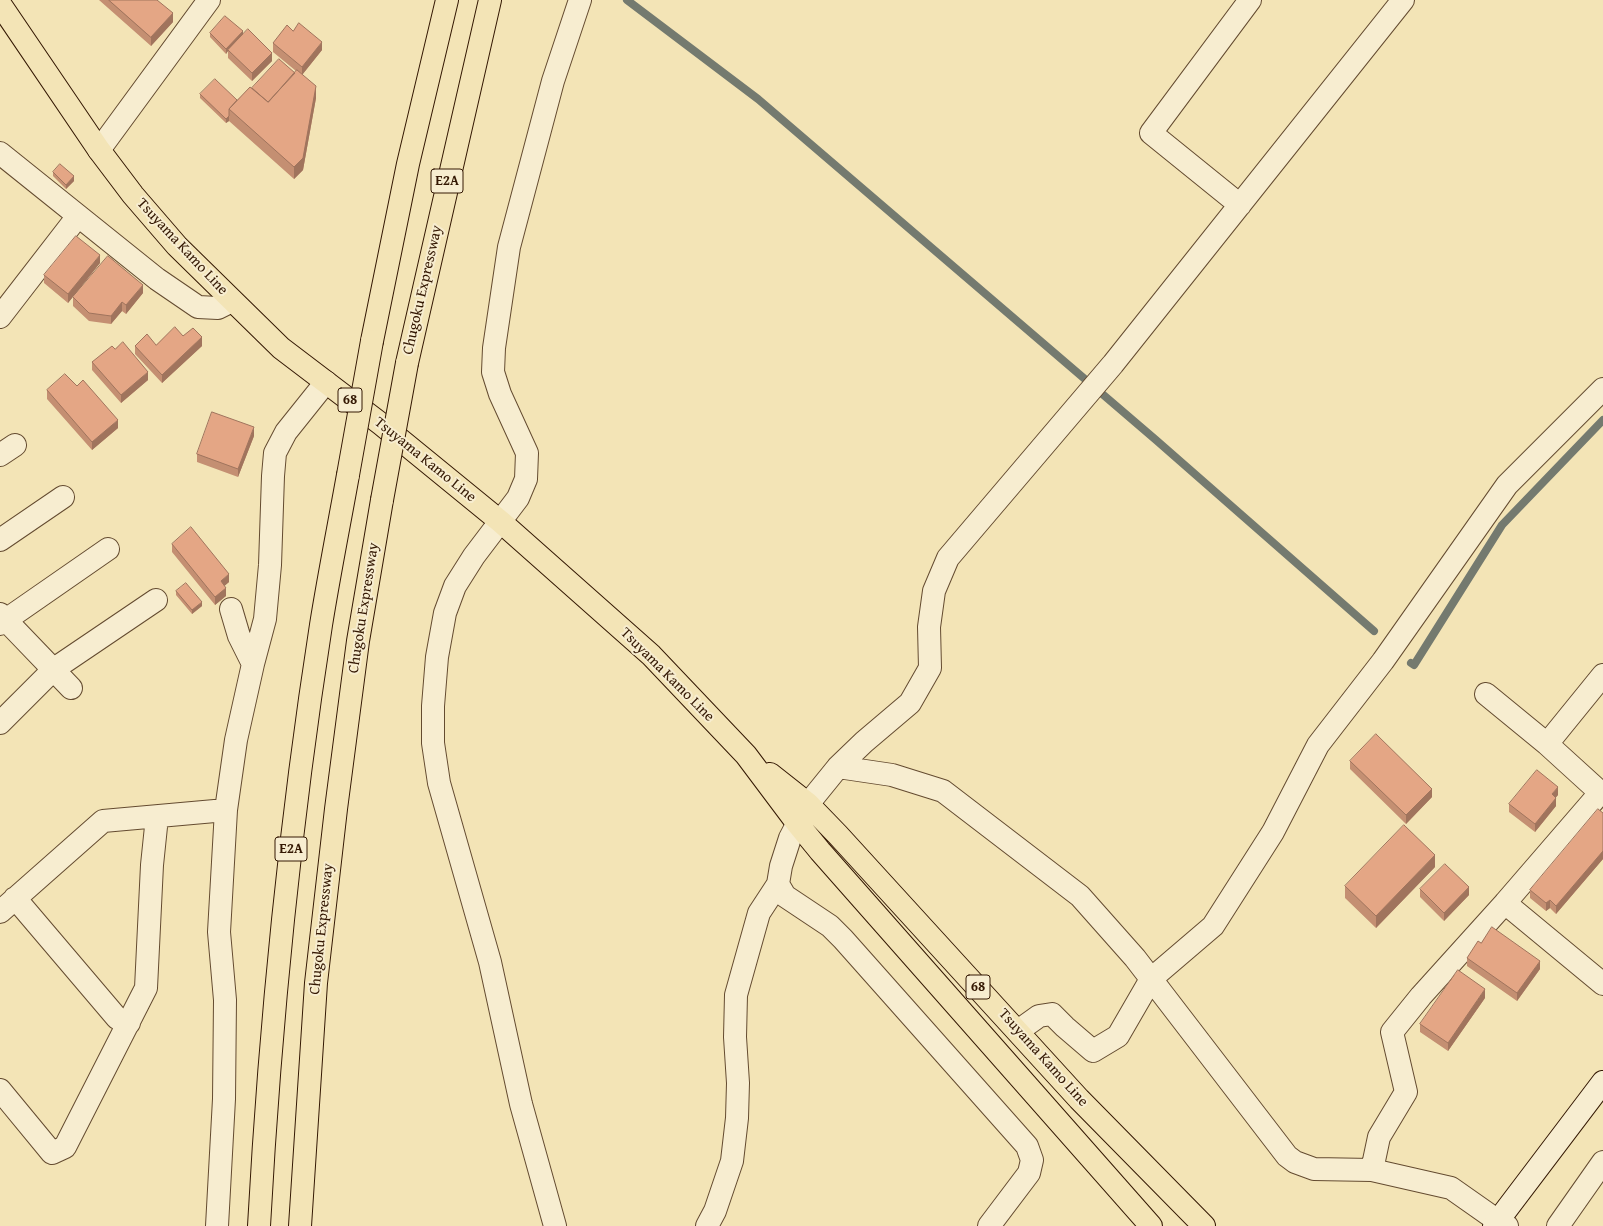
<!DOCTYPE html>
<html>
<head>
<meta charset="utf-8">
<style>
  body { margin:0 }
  canvas { display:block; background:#f3e4b6 }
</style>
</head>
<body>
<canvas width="1603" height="1226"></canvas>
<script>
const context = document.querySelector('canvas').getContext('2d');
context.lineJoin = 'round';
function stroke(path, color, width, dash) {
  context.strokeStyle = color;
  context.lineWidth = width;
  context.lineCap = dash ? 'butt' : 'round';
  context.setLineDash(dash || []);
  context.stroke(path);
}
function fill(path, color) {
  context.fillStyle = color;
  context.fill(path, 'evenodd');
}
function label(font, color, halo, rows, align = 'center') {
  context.font = font + ' "Gentium Book Plus",serif';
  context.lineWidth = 4;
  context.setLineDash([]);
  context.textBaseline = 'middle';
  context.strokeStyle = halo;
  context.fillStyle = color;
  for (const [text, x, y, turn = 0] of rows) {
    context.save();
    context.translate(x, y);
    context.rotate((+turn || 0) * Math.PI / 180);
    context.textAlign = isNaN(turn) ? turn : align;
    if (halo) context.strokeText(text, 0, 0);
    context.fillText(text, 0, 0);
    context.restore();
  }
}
stroke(new Path2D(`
  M627,0L758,99L1156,440L1374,631
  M1411,663L1414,665L1502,525L1603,420`), '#747a6f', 8);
const street = new Path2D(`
  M99,150L209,0
  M0,153L157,279L198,307L218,308L232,301
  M1240,205L1151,133L1250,0
  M0,317L78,216
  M0,455L15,445
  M0,540L63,497
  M231,609L239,636L253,664
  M0,614L71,688
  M0,624L108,549
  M1486,694L1547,744L1603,795
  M0,723L54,669L156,600
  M1547,744L1603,675
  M838,767L892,775L943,791L1080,896L1135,958L1287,1156L1295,1162L1314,1169L1372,1170L1451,1188L1498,1221L1507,1226
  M778,884L785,896L830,926L843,939L1027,1146L1032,1160L1029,1173L989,1226
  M15,898L117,1018L129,1023
  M1505,903L1603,984
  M0,912L103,821L226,810
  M1018,1031L1039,1016L1052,1014L1065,1027L1093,1051L1118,1036L1151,979L1213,926L1273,832L1318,745L1383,661L1507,485L1603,389
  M0,1090L52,1153L65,1147L146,988L152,865L157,817
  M1372,1170L1379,1137L1406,1092L1392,1032L1421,996L1505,903L1600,793
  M217,1226L224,1099L225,1000L219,932L226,810L236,740L253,664L265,619L270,565L273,476L275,453L286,432L326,382
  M555,1226L521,1104L490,962L439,783L433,743V706L437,657L445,613L455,586L474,556L518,498L526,479L527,453L500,394L493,372L494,348L509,247L553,81L580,0
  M707,1226L715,1211L732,1161L737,1118L738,1083L735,1037L736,995L759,913L778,884L781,866L790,838L808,804L838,767L864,742L910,703L930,668L929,627L934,591L948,558L1113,364L1403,0
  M1558,1226L1603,1162`);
const secondary = new Path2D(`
  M1494,1226L1603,1082`);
const primary = new Path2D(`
  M0,4L99,150L133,195L177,246L281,348L381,424L501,522L651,655L746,755L797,823L820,851L1151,1226
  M770,774L808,804L838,835L1079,1099L1204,1226`);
const highway = new Path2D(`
  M372,341L408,164L447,0
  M407,363L490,0
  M259,1226C270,1025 290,824 321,625C329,575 339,525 348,475
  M300,1226L316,983L336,809L358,641L382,500`);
stroke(street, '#644b30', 24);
stroke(secondary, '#341803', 24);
stroke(primary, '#341803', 24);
stroke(highway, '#341803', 24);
stroke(street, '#f7edd0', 22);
stroke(secondary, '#f7edd0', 22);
stroke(primary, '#f3e4b6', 22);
stroke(highway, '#f3e4b6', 22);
const highwayBridge = new Path2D(`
  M348,475L372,341
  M382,500L407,363`);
stroke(highwayBridge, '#341803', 24, []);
stroke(highwayBridge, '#f3e4b6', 22);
fill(new Path2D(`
  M99,0H157L173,22L151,46Z
  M293,31L322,50L302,75L316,98L303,170L294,179L229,121L226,123L200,98V94L237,100L252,88L295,73L296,71L273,52V43Z
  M210,33L243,34L272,61L252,81L228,58V51L226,54L210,37Z
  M53,172L74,181L66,189L53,176Z
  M100,263L68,303L44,283V275Z
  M143,293L126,314L122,311L111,324L89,321L73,306V297Z
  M183,336L202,346L162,383L135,354V346L156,345Z
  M115,349L148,380L121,403L92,370V362Z
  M77,386L118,428L92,450L47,399V390Z
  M254,436L238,477L197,462V454Z
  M172,544L229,582L224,586L226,596L215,605L172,552Z
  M176,591L202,606L192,614L176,595Z
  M1350,761L1432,797L1406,824L1350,769Z
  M1558,795L1556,797V806L1535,832L1509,812V804Z
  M1603,813V859L1556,914L1550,908L1546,911L1530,898V890Z
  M1435,867L1376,928L1345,898V886Z
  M1420,889L1469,895L1444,921L1420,897Z
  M1481,943L1540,969L1517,1001L1467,966V958Z
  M1485,998L1448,1051L1420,1032V1024Z`), '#c48f72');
fill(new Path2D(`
  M173,13V22L151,46V37Z
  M243,31V35L228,50V51L226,54V49Z
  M322,42V50L302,75V67Z
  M272,53V61L252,81V73Z
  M316,86V98L303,170L294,179V167Z
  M229,116V121L226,123V119Z
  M74,176V181L66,189V185Z
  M100,255V263L68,303V294Z
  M143,285V293L126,314V305Z
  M122,302V311L111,324V316Z
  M202,337V346L162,383V375Z
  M148,372V380L121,403V395Z
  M118,420V428L92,450V442Z
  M254,427V436L238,477V469Z
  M229,574V582L221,589V581Z
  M226,588V596L215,605V597Z
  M202,602V606L192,614V610Z
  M1558,787V795L1552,802V794Z
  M1432,789V797L1406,824V815Z
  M1556,798V806L1535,832V824Z
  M1603,851V859L1556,914V906Z
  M1435,855V867L1376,928V916Z
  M1469,887V895L1444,921V913Z
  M1550,900V908L1546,911V903Z
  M1540,961V969L1517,1001V993Z
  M1485,989V998L1448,1051V1043Z`), '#a0745d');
const building = new Path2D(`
  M109,0H157L173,13L151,37Z
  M225,16L243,31L226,49L210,33Z
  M299,23L322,42L302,67L273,43L287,25L293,31Z
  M248,29L272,53L252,73L228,50Z
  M279,59L295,73L268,102L252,88Z
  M297,70L316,86L303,158L294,167L229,109L250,87L268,102Z
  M215,79L237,100L229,109V116L226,119L200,94Z
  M60,164L74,176L66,185L53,172Z
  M76,236L100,255L68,294L44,275Z
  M108,256L143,285L126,305L122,302L111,316L89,313L73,297Z
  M175,327L183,336L193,328L202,337L162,375L135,346L147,334L156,345Z
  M123,342L148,372L121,395L92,362L112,346L115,349Z
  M65,374L77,386L83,380L118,420L92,442L47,390Z
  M212,412L254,427L238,469L197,454Z
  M191,527L229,574L221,581L226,588L215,597L172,544Z
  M186,583L202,602L192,610L176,591Z
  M1376,734L1432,789L1406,815L1350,761Z
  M1537,770L1558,787L1552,794L1556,798L1535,824L1509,804Z
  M1598,809L1603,813V851L1556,906L1550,900L1546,903L1530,890Z
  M1404,825L1435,855L1376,916L1345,886Z
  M1445,864L1469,887L1444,913L1420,889Z
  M1492,927L1540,961L1517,993L1467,958L1478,941L1481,943Z
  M1458,970L1485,989L1448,1043L1420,1024Z`);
fill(building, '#e4a685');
stroke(building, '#a0745d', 1);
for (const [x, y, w] of [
  [447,181,32],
  [350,400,24],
  [291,849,32],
  [978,987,24]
]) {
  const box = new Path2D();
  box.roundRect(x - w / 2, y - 12, w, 24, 3);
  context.fillStyle = '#f7edd0';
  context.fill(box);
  stroke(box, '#341803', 1);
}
label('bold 14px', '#341803', null, [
  ["E2A",447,181],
  ["68",350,400],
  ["E2A",291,849],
  ["68",978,987]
]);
label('15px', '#341803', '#f7edd0', [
  ["Tsuyama Kamo Line",182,247,47],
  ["Chugoku Expressway",423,290,-77],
  ["Tsuyama Kamo Line",425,460,39],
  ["Chugoku Expressway",364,608,-81],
  ["Tsuyama Kamo Line",667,675,45],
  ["Chugoku Expressway",322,929,-84],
  ["Tsuyama Kamo Line",1043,1058,48]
]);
</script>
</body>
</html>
